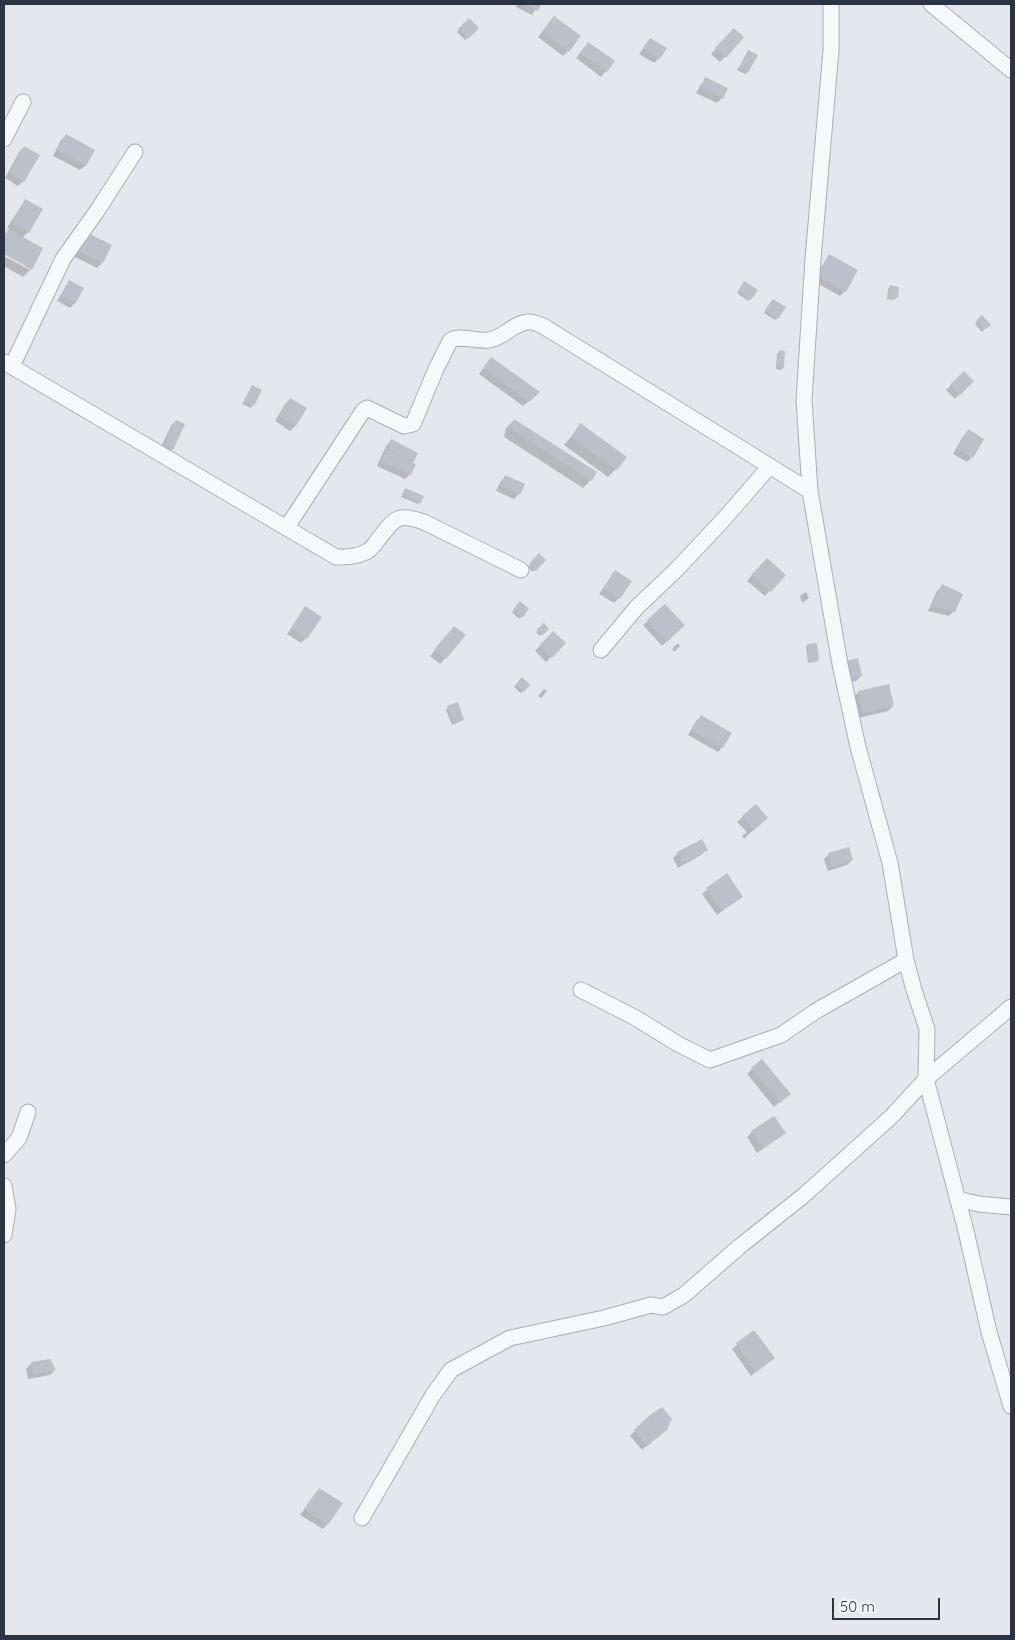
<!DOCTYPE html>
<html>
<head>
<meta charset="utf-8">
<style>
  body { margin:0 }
  #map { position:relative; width:1015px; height:1640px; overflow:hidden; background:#e4e7ec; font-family:Quicksand,sans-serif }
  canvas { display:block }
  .frame { position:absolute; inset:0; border:5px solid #2b3445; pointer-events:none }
  .scale { position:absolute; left:832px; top:1598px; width:108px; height:22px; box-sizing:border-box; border:2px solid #2b3445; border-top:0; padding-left:6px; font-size:15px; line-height:18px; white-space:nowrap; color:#2b3445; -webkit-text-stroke:4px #f4f6f9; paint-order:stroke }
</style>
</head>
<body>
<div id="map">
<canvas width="1015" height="1640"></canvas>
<div class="frame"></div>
<div class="scale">50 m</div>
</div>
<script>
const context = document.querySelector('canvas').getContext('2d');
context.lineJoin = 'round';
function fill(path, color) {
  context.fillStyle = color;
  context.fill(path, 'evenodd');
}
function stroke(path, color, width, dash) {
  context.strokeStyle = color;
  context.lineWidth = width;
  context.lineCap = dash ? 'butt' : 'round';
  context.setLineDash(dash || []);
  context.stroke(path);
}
fill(new Path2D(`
  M518,4H540L532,15L516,7Z
  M469,20L477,28L465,40L457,32Z
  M549,23L568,51L563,56L538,37Z
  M734,29L743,38L720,62L711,54Z
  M650,39L659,58L654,63L639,54Z
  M588,43L613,62L601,77L576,58Z
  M748,52L747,72L745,74L737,70Z
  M706,79L722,98L717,103L696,93L701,84Z
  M66,135L93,150L85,166L80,170L53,156L61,140Z
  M24,147L23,181L18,186L5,178L19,152Z
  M26,201L28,232L22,238L31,269L30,270V267L4,253V235L10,229L7,228L21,206Z
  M81,238L110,245L102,263L97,268L73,256Z
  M4,256L30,270L23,277L4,266Z
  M830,256L845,291L840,296L813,281L825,261Z
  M70,282L82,288L75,303L70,308L57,301L65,287Z
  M742,285L750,299L748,301L737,293Z
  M890,287L896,298L894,300L887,299L888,289Z
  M771,302L777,318L775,320L764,313Z
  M981,317L989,325L982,332L975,324Z
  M779,352L783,367L781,370L776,369L777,354Z
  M487,363L534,397L523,406L479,374Z
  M964,373L972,381L955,399L946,390Z
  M252,386L261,390L251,408L242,404Z
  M290,399L305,409L295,426L290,431L275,421L285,404Z
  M514,420L591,480L583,488L504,437L506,428Z
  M176,421L172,449L167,454L159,451L171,426Z
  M581,425L616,469L608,477L564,445Z
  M968,431L972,457L967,462L953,454L963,436Z
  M391,441L411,463L410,474L405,479L377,466L386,446Z
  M506,476L519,494L514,499L496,491L501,481Z
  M406,489L420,502L418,504L401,497Z
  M539,555L544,560L533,572L528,567Z
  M762,564L784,575L765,596L747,581Z
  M615,571L619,598L614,603L599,594Z
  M942,586L954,611L949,616L928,611L937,591Z
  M806,592L809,598L802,603L800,596Z
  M520,603L527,610L519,619L512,612Z
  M665,605L683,625L662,646L643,625Z
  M306,607V638L301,643L287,634Z
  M544,625L547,629L540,636L536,632Z
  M553,632L564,643L546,662L535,651Z
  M449,633L464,636L440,664L430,656Z
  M678,643L680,646L674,652L672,649Z
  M808,645L817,660L815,662L808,663L806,647Z
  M857,660L861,676L856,681L848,683L846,673Z
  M522,679L528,685L521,693L514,687Z
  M544,689L547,691L541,698L538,696Z
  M859,692L893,706L888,711L858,718L854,697Z
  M448,707L463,720L452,725L446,710Z
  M701,717L722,747L718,752L688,735L696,721Z
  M755,806L761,823L744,839L742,836L747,832L737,822Z
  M706,850L701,855L678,868L673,858L678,853Z
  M829,854L852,860L847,865L828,871L824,859Z
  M726,874L742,896L717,915L702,894Z
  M761,1060L786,1096L774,1107L747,1074Z
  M752,1132L784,1133L757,1153L747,1137Z
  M754,1331L774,1358L751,1376L732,1349Z
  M31,1364L55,1370L50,1375L28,1379L26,1369Z
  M650,1416L660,1435L642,1450L630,1436Z
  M319,1490L327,1524L323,1529L300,1515Z`), '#0003');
fill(new Path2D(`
  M523,4H541L538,11Z
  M554,16L581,36L569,52L542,32Z
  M469,18L479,28L468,39L458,29Z
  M734,28L744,37L726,58L715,48Z
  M650,38L667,48L660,59L643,48Z
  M588,42L615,61L607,72L580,53Z
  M748,50L758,55L748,73L739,68Z
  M705,77L728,88L723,99L701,88Z
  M66,134L95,150L86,166L57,150Z
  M24,146L40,155L24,182L9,173Z
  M25,199L43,209L29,233L12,223Z
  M8,229L43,248L32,270L4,254V238Z
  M86,232L112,245L103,263L77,251Z
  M829,254L858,270L846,292L817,276Z
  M69,280L84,288L76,303L61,296Z
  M744,281L758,290L751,300L738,291Z
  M890,285L899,287L898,298L888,297Z
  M773,299L786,307L778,319L765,310Z
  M982,315L991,325L984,330L976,321Z
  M779,350L785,351L784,368L777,367Z
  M491,357L540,392L529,402L483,368Z
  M964,371L974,381L960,395L950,385Z
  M252,385L262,390L254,406L244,401Z
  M290,398L307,408L296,426L279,416Z
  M514,419L597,472L592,481L511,429Z
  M176,420L185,424L173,450L164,446Z
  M580,423L627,457L617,470L571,437Z
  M968,429L984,439L973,458L957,449Z
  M391,439L418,453L413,463L416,464L411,475L381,461L387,450L401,456L386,448Z
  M505,475L525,484L520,495L500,486Z
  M405,488L424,496L421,503L402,495Z
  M539,553L546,560L536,571L529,564Z
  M767,558L786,575L771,592L751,575Z
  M615,570L632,581L620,599L603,588Z
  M942,584L963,594L955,612L932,606Z
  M520,601L529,609L522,618L513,610Z
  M665,604L685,625L667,642L647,620Z
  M305,606L322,617L307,639L291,628Z
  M544,623L549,629L543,635L537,629Z
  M454,626L466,635L446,659L434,650Z
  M553,631L566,643L552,658L539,646Z
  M817,643L819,661L809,662L807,644Z
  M858,658L862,676L853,679L851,669L844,671L842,662Z
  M522,677L530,685L524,692L516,684Z
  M889,684L894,706L863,713L858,691Z
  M458,702L464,720L454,724L447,706Z
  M701,715L732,733L723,748L692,730Z
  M756,804L768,818L754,830L742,816Z
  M702,839L708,850L683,863L677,852Z
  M849,847L853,860L832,867L828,853Z
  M727,873L743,897L722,911L706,888Z
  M762,1059L791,1094L780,1103L751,1068Z
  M774,1116L786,1133L763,1149L751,1131Z
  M754,1330L775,1358L756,1372L736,1343Z
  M50,1359L56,1370L33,1375L31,1362Z
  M662,1407L672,1419L667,1430L647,1446L634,1430L650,1415Z
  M319,1488L343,1503L328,1525L304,1509Z`), '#bbc0ca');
const minor = new Path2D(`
  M831,4V50L813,259L804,400L810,491L840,664L858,747L890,863L906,960L914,990L927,1029L926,1079L966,1231L989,1332L1011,1406
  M931,4L1011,70
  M4,139L23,102
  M4,362L336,557C346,557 356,557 366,552C371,550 374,545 377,541C395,519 395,512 424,522L521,570
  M12,366L63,259L97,211L135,152
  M287,527L363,411L367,408L404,426L413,424L436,369L450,341C459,334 476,342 489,340C504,338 513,323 528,322C532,321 538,324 543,326L810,491
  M601,650L637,607L677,569L724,519L770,466
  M581,990L634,1017L678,1044L710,1060L781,1035L816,1011L906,960
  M4,1155L19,1138L28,1112
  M4,1186L8,1209L4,1235
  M957,1199L979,1204L1011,1207
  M362,1518L433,1395L451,1370L510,1338L604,1318L651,1305L663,1307L684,1295L739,1247L803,1196L891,1117L926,1079L1011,1007`);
stroke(minor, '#a9aeb7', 17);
stroke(minor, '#f7f8fa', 15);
</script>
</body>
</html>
